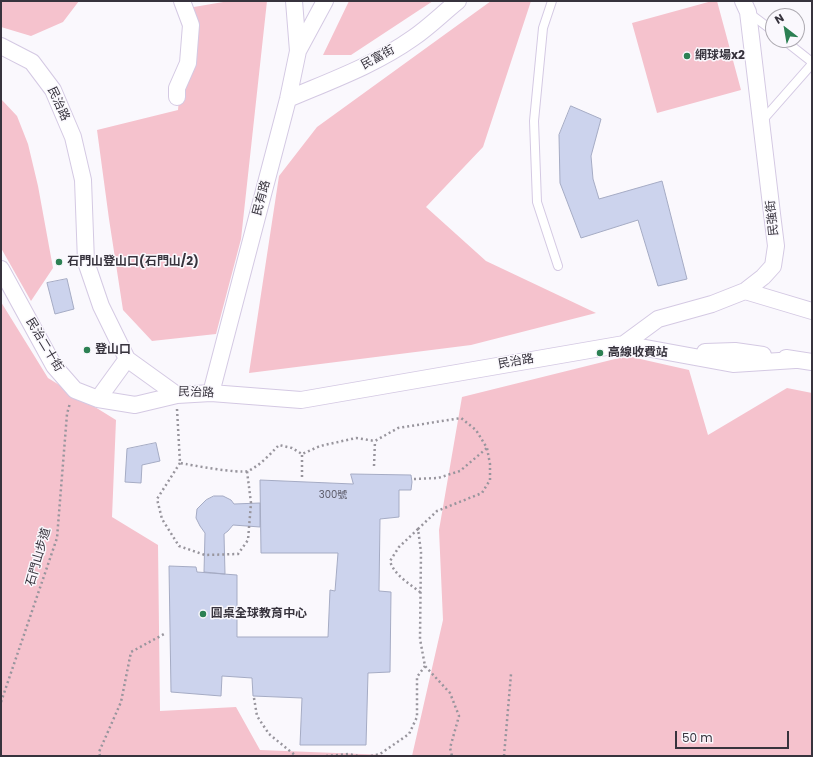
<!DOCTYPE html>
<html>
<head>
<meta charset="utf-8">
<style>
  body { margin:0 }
  #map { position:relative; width:813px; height:757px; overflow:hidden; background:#faf8fd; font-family:Poppins,sans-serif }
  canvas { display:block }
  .frame { position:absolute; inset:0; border:2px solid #37333d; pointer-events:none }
  .north { position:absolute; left:765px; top:8px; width:40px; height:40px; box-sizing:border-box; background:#faf8fd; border:1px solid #aca9b0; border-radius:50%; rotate:329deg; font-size:11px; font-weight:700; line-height:16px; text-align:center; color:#37333d }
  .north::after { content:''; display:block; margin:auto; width:14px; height:18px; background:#2c8053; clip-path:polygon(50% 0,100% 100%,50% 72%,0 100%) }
  .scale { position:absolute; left:675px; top:731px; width:114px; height:18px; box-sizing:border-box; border:2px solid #37333d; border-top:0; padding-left:5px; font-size:12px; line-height:14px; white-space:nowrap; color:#37333d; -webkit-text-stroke:3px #faf8fd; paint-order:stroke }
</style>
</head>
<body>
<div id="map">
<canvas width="813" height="757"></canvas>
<div class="frame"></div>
<div class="north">N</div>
<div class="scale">50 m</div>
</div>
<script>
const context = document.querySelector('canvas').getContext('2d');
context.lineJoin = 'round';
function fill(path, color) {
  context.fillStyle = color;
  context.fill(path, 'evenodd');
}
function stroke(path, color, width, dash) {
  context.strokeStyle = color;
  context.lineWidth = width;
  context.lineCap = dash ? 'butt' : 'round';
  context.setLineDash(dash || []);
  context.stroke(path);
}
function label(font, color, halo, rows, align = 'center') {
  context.font = font + ' Poppins,"Noto Sans TC",sans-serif';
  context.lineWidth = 3;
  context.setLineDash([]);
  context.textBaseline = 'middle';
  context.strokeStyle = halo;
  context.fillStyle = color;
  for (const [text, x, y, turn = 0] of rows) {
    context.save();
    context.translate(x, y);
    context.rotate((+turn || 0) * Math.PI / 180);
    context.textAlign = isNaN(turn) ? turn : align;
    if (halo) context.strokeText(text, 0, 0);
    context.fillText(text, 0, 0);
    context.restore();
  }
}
fill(new Path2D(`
  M1,1H79L63,22L31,36L1,27Z
  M229,1H267L241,239L216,334L152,341L123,310L109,219L97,130L178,110L184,39L188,8Z
  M349,1H433L351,55H323Z
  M491,1H531L483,147L426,207L486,261L596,313L471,345L249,373L279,176L317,127Z
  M712,1H717L741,90L657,113L632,23Z
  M1,99L17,116L28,144L38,186L53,268L31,301L1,248Z
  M1,302L48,378L116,420L112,517L158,545L160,711L236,707L260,750L412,756L443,620L439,530L462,397L627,356L689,370L708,435L787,388L812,393V756H1Z`), '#f5c2cd');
const building = new Path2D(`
  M571,106L601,119L591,156L593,179L599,199L662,181L687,279L658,286L638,220L581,238L560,183L559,135Z
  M67,279L74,309L55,314L47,283Z
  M156,443L160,461L142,465L141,483L125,482L127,449Z
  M351,474L411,475L412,482L411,490H399V517L380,519L379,591L391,592L390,672L368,673L366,745H300L302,698L253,696L252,678L222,676L221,696L171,692L169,566L196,567L197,572L237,575V637H328L330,590L335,591L338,553H261L260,480L353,484Z
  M214,496H223L231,500L234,504L260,503V527L233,525L228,531L224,534L225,574L204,572L205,533L200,526L196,518L197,509L206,500Z`);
fill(building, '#ccd3ed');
stroke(building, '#a5abc4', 1);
const lane = new Path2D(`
  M552,1L543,28L534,121L537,202L558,266
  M749,13L773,31
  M784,40L812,62
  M761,122L812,64`);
const street = new Path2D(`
  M1,46L32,62L53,90L73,137L83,180L86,262L101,306L127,359L177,395L211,393L301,400L624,344L733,364L795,360
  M298,51L325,1
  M177,97V88L188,63L191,25L182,1
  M288,99C330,81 375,65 413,38C429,27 443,13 458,1
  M1,269L54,366L75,390L98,399L135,405L177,395
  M745,291L812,311
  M624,344L658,319L712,304L745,291L763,277L773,266L776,246L773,222L748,12L743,1
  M705,352L735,351L763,355
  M786,358L812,362
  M211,393L288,99L298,51L294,1
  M98,399L127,359`);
stroke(lane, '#d4c9e3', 10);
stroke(street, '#d4c9e3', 18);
stroke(new Path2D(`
  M177,409L180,463C191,465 239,474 248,471C261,465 270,454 279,445L292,448L302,454L320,446L356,438L375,441L398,428L461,418L476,430L487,448L490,464V480L482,493L437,511L418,529L421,552L420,639L425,666L450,693L459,716L450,748L452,756
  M180,463L157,499L162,519L179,546L205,555L238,554L248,540L251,503L247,471
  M374,466L375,441
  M302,477V454
  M414,479L438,478L460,471L487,448
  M418,529L399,547L390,561C394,575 410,584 421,593
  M254,698L257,716L269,734L296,756
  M1,702L57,538L67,414L70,403
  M100,756L99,752L121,702L131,652L166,633
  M326,756L349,754L358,756
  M371,756L380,754L409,734L417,717V677L425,666
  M504,756L511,674`), '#98959d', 2.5, [2, 3]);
stroke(lane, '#fff', 8);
stroke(street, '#fff', 16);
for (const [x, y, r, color] of [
  [687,56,4,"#2c8053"],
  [59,262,4,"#2c8053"],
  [87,350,4,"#2c8053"],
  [600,353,4,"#2c8053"],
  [203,614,4,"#2c8053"]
]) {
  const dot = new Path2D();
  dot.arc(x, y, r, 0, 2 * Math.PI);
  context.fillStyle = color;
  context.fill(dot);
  stroke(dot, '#faf8fd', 1.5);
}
label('10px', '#5c5b69', null, [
  ["300號",333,495]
]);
label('bold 12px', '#37333d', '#faf8fd', [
  ["網球場x2",695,56],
  ["石門山登山口(石門山/2)",67,262],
  ["登山口",95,350],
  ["高線收費站",608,353],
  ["圓桌全球教育中心",211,614]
], 'left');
label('12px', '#37333d', '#faf8fd', [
  ["民富街",378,58,-29],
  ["民治路",58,104,65],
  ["民有路",262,198,-75],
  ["民強街",773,218,-96],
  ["民治二十街",44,345,59],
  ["民治路",516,362,-10],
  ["民治路",196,393,2],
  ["石門山步道",39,557,-74]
]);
</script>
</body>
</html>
